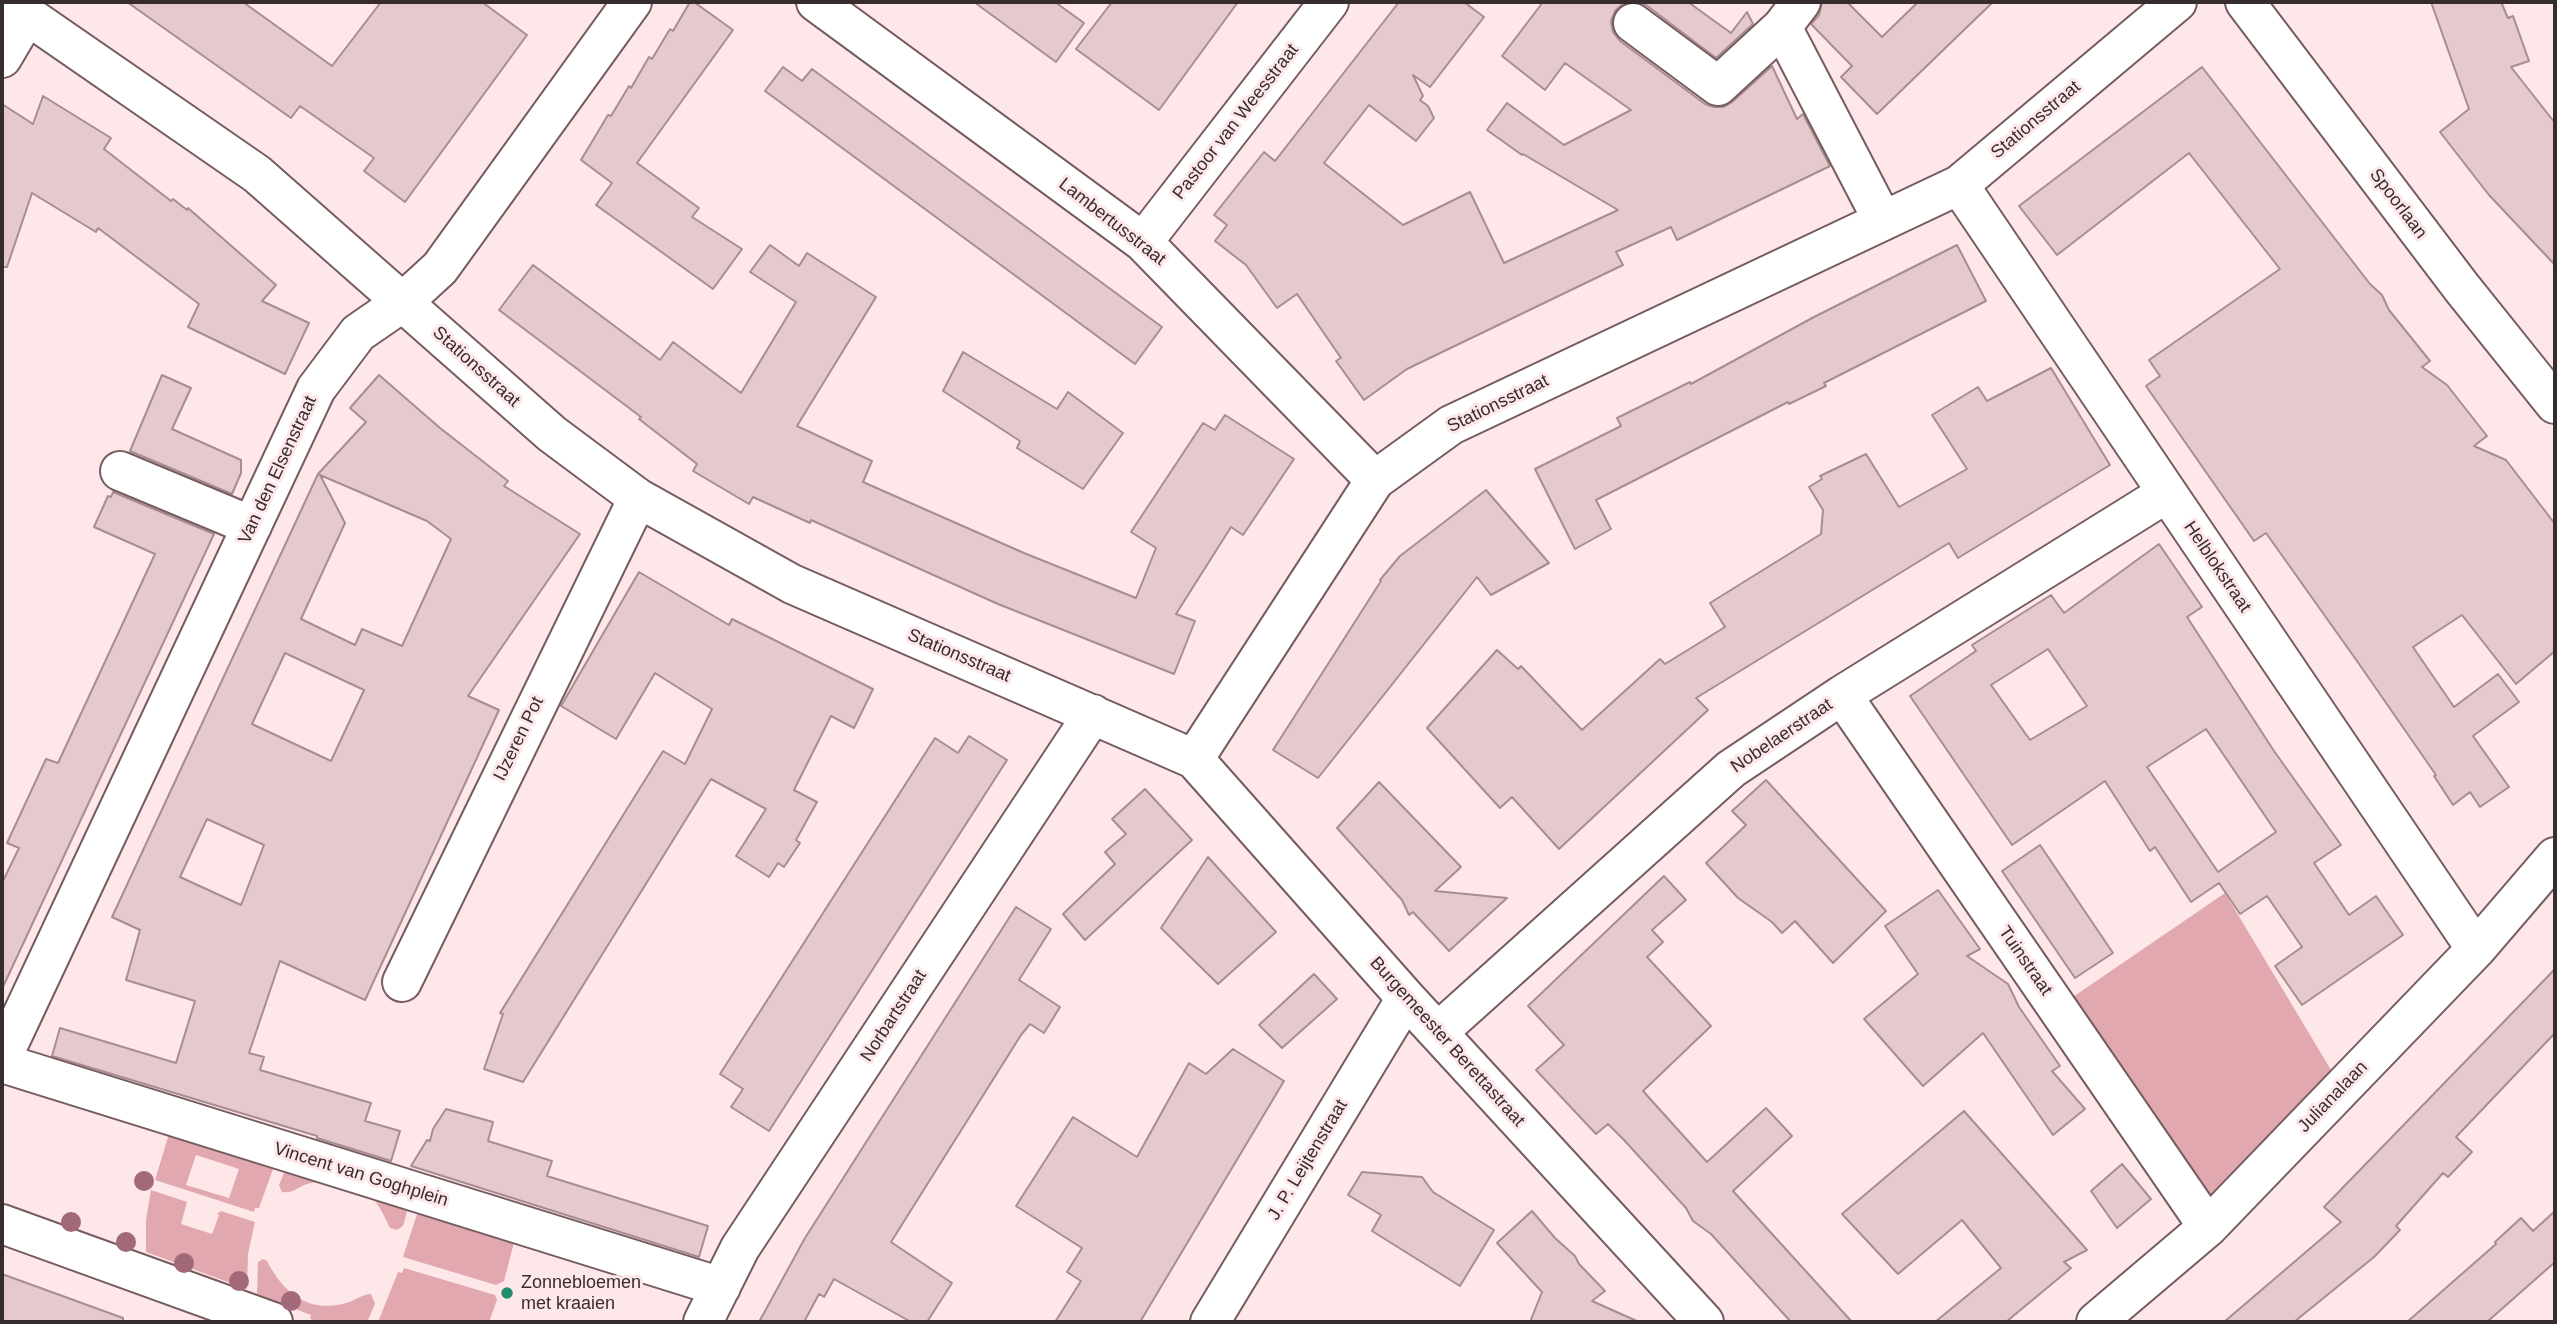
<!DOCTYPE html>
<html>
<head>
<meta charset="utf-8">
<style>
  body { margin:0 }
  #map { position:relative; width:2557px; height:1324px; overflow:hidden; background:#fee7e9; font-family:Arial,sans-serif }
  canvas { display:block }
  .frame { position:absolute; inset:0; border:4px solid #372d2e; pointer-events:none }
</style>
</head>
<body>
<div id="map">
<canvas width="2557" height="1324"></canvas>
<div class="frame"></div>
</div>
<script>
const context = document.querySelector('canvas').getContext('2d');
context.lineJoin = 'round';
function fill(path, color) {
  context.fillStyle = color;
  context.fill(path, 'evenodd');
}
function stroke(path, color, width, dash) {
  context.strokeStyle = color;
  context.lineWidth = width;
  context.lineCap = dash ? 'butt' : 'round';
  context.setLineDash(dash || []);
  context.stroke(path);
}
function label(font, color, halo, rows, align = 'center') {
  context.font = font + ' Arial,sans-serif';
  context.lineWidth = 6;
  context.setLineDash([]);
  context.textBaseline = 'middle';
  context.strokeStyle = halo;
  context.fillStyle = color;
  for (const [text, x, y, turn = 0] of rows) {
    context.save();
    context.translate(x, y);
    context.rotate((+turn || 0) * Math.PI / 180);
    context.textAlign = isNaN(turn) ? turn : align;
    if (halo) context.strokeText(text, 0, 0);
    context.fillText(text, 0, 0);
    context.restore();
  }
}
fill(new Path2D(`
  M2225,893L2334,1075L2211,1202L2067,1001Z
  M172,1124L277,1158L259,1208H255L254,1212L155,1180ZM196,1155L239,1169L229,1198L186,1185Z
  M289,1161L411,1198L403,1226L397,1230L390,1228C384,1216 378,1200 365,1192C351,1183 323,1178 307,1184C298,1187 292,1194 282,1192L279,1185Z
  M151,1190L187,1202L181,1224L212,1234L219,1215L217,1214L221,1211L255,1222L248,1254L247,1289L146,1252V1220Z
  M421,1202L517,1231L504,1281L496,1285L403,1257Z
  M263,1259L267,1261C283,1292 308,1314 346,1303C355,1301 362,1294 371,1294L375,1304L367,1322H319L310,1319L311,1315L257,1294L258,1262Z
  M404,1268L495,1295L497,1300L489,1322H378L398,1272L402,1273Z`), '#e2a8af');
const building = new Path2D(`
  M127,2H243L332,66L381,2H482L527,35L405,202L364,171L374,158L300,106L291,118Z
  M690,2H694L733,30L637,163L699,208L692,217L742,249L713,289L596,205L612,183L581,160L608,115L611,116L629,86L631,88L649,57L652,59L670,29L673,31Z
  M974,2H1055L1084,23L1056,62Z
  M1112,2H1238L1159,110L1076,49Z
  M1399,2H1464L1484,17L1430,87L1413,75L1423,96L1420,100L1428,106L1434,118L1416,141L1369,105L1324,163L1403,225L1470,192L1504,263L1618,210L1523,154L1522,155L1487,130L1507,103L1564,145L1631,110L1565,63L1545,90L1502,56L1543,2H1632L1624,3L1615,11L1611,21L1613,32L1620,41L1705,104L1714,107H1724L1732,102L1772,66L1797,119L1803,114L1830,166L1677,240L1671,227L1616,252L1623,265L1407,369L1364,400L1336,361L1341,358L1297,294L1277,308L1246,265L1215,241L1227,225L1214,215L1264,152L1275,161Z
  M1637,2H1688L1731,33L1747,12L1753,24L1716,58L1646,5Z
  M1822,2H1847L1882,37L1918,2H1993L1877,114L1841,77L1852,66L1811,24L1819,15Z
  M2431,2H2501L2508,18L2513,16L2529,61L2511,67L2555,123V265L2489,195L2440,132L2469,109Z
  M783,67L802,81L812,69L1162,327L1135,364L765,91Z
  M2202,67L2370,284L2382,295L2389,310L2430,361L2422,367L2447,385L2487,436L2474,446L2506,460L2555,524V651L2516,684L2462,615L2413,647L2454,707L2498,674L2519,702L2473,736L2509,787L2480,807L2470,792L2453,805L2434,776L2436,775L2357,661L2266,533L2254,541L2146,386L2160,376L2149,360L2280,269L2189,153L2057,255L2019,206Z
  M43,96L111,138L104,149L171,201L173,199L187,210L188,208L276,285L262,301L309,323L285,374L188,327L199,304L98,228L96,232L32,193L7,267H2V104L33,124Z
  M770,245L799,266L807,253L876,297L797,426L872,461L863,482L1024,553L1136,598L1156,548L1131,532L1203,423L1215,430L1225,415L1294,459L1243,535L1231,527L1176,614L1195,621L1174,674L998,604L811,520L810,523L753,497L749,504L693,471L697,464L639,419L641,417L499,310L533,265L660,360L673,342L741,393L796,302L750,272Z
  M1957,245L1986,301L1824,383L1826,386L1789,404L1788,402L1596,500L1611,529L1575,549L1535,469L1621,426L1617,418L1690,382L1691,384L1814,317Z
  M963,352L1057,409L1068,392L1123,433L1083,489L1017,448L1020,441L943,391Z
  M2051,368L2110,465L1958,558L1949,543L1696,698L1708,710L1559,849L1512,797L1500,808L1427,728L1497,650L1518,669L1521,666L1582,730L1660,659L1665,664L1725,627L1710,603L1821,534L1823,510L1809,487L1822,479L1820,476L1866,454L1899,507L1967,469L1932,415L1978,387L1987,401Z
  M162,375L191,388L172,429L241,460V473L232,494L130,451Z
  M379,375L440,428L508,481L504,486L580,534L468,696L499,710L365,1000L280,961L249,1053L264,1057L260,1070L371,1103L365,1121L400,1131L391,1161L317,1138V1136L52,1056L60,1028L176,1063L195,1001L126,980L140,930L112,917L318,474L366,422L350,408ZM320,475L427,521L451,539L402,646L362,629L355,645L301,619L345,523ZM285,653L364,690L331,761L252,724ZM207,819L264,845L241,905L180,877Z
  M1486,490L1549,563L1491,595L1477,577L1318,778L1273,750L1381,581L1380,580L1400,556Z
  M113,492L214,534L2,989V883L19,848L7,843L46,759L58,763L155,554L94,527L108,496L111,497Z
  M2159,544L2202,607L2187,617L2274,751L2341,845L2314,863L2349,915L2376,896L2403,935L2302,1005L2275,966L2302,947L2267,896L2240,914L2219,883L2191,902L2155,847L2150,851L2105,781L2012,845L1910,696L1976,651L1972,645L2051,595L2064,613ZM2048,649L2087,706L2030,740L1991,685ZM2206,729L2276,832L2218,872L2147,767Z
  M639,572L729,625L732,619L873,689L854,728L831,716L794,790L817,802L796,840L800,843L784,867L778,863L769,877L736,856L766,809L711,779L523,1082L484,1069L503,1014L500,1013L663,751L685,764L712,709L655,673L616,739L561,706Z
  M969,736L1007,760L769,1131L731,1107L743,1089L720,1074L935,738L958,753Z
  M1766,780L1886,911L1833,963L1795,921L1782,933L1772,922L1738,898L1706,863L1746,825L1732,811Z
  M1379,782L1461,867L1435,891L1507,898L1449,951L1413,912L1409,915L1402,900L1337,828Z
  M1145,789L1192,840L1085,940L1063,914L1115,864L1105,852L1126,834L1112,819Z
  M2040,845L2113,953L2075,978L2002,871Z
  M1208,857L1276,932L1218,984L1161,928Z
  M1664,876L1686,900L1652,930L1663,942L1647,957L1711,1026L1643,1091L1707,1162L1766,1108L1780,1123L1792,1136L1733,1191L1852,1322H1791L1711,1234L1693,1221L1686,1208L1624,1140L1608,1124L1596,1134L1536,1070L1564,1045L1528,1006Z
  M1938,890L1980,949L1967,956L2008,984L2019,1007L2060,1066L2052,1071L2085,1109L2053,1135L1983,1033L1923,1086L1864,1019L1918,974L1885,926Z
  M1016,907L1051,929L1019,980L1060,1007L1044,1033L1030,1024L1021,1035L891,1242L952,1283L927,1322H911L834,1279L824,1297L819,1294L804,1322H759L805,1238Z
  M2555,969V1033L2456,1137L2472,1152L2448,1177L2443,1173L2396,1226L2400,1230L2374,1257L2294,1322H2224L2341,1222L2324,1207Z
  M1314,974L1337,999L1282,1048L1259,1025Z
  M1233,1049L1284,1081L1140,1322H1055L1081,1281L1067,1272L1082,1248L1016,1206L1073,1117L1137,1157L1189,1063L1206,1074Z
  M446,1109L493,1122L488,1141L552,1161L547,1176L708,1226L699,1257L411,1166L427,1140L430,1141L433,1129Z
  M1964,1111L2087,1250L2064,1262L2071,1268L2006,1322H1935L2001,1268L1962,1220L1898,1274L1842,1214Z
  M2122,1164L2151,1199L2117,1228L2091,1191Z
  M1362,1172L1422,1177L1433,1192L1494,1230L1460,1286L1372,1231L1381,1215L1348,1195Z
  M1532,1211L1555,1238L1575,1256L1579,1264L1605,1291L1592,1301L1639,1322H1530L1542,1292L1497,1243Z
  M2555,1211V1262L2487,1322H2407L2496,1244L2495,1242L2521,1218L2533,1231Z
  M2,1274L123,1318V1322H2Z`);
fill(building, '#e5c9cc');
stroke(building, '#a88d90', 2);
const minor = new Path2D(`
  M8,2L257,174L552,434L638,498L792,584L1194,759L1406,998L1704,1322
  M816,2L1143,242L1375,480
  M2245,2L2462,288L2555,404
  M1633,23L1718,86L1782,27L1801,2
  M1782,27L1883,221
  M2,58L28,14
  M1959,185L2476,949
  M1143,242L1329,2
  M120,471L252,526
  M1842,695L2208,1227
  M1194,759L1375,480L1451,425L1959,185L2177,2
  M402,982L638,498
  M1438,1032L1731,769L1842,695L2167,493
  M2,1058L316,389L358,333L403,302L440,268L632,2
  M2,1063L721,1287
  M2,1224L273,1322
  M703,1322L740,1248L1093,714
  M1210,1322L1406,998
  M2096,1322L2208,1227L2476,949L2555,857`);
stroke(minor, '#755c5f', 42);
stroke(minor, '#fff', 38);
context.fillStyle = '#a26979';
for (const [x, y] of [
  [144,1181],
  [71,1222],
  [126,1242],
  [184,1263],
  [239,1281],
  [291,1301]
]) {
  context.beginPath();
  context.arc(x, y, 10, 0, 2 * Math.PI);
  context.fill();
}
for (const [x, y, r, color] of [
  [507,1293,7,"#238e6d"]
]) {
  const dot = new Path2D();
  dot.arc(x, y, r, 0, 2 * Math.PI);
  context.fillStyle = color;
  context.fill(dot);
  stroke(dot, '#fee7e9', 2.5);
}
label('18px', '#372d2e', '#fee7e9', [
  ["Stationsstraat",2036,120,-40],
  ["Pastoor van Weesstraat",1236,122,-52],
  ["Spoorlaan",2398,204,53],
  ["Lambertusstraat",1112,222,38],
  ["Stationsstraat",476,367,42],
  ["Stationsstraat",1498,404,-26],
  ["Van den Elsenstraat",278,470,-65],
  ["Helblokstraat",2217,567,56],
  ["Stationsstraat",959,656,23],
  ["Nobelaerstraat",1782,736,-34],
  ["IJzeren Pot",519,739,-64],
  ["Tuinstraat",2025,961,55],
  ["Norbartstraat",894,1016,-57],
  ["Burgemeester Berettastraat",1447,1042,48],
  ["Julianalaan",2333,1097,-46],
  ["J. P. Leijtenstraat",1308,1160,-59],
  ["Vincent van Goghplein",361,1175,17]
]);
label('18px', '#372d2e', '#fee7e9', [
  ["Zonnebloemen",521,1283],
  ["met kraaien",521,1304]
], 'left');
</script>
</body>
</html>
